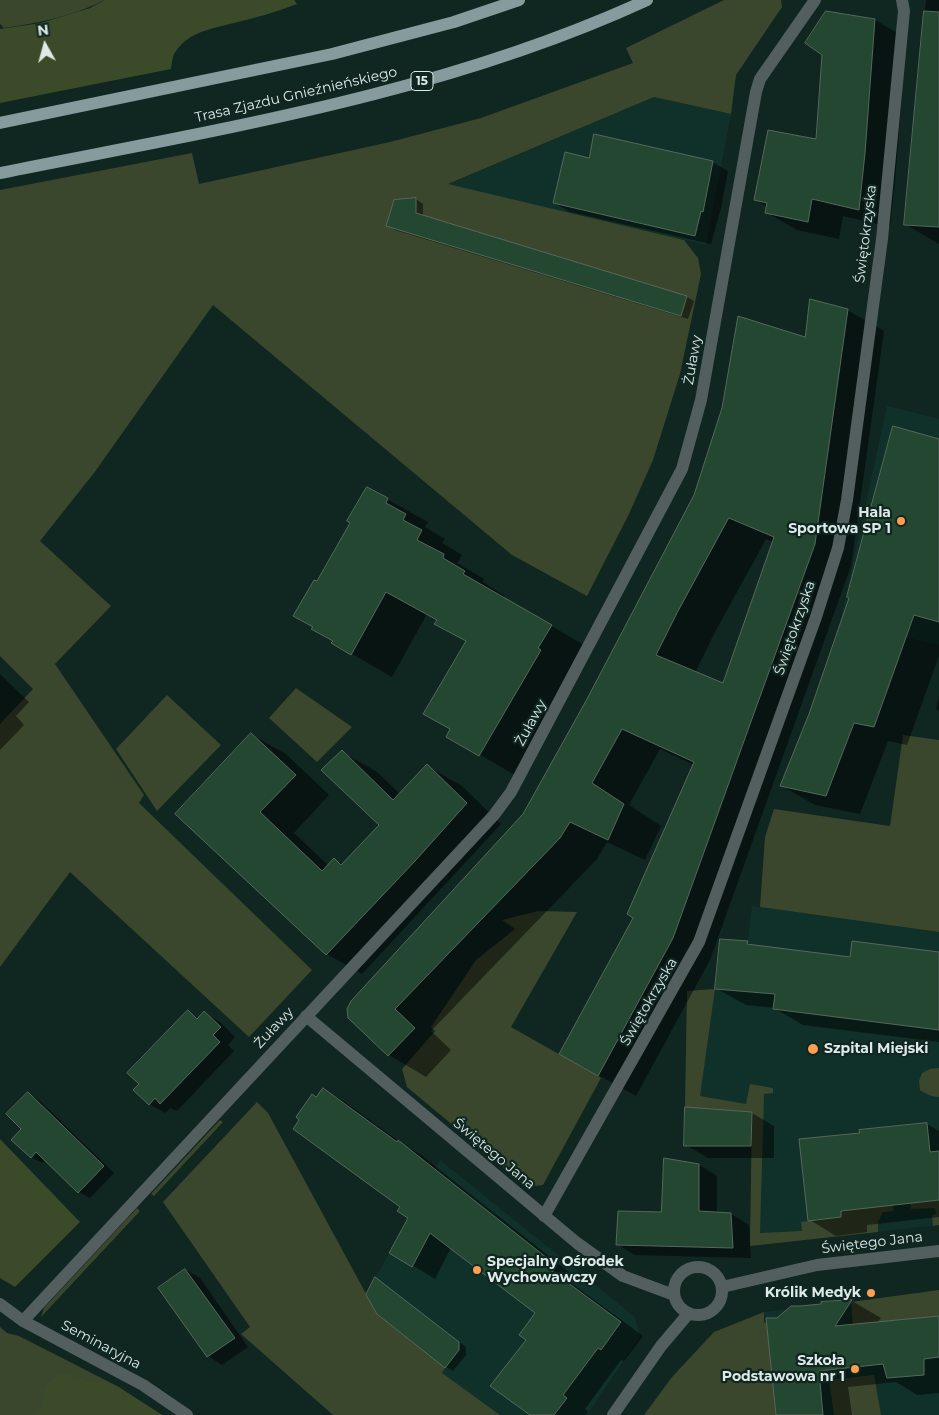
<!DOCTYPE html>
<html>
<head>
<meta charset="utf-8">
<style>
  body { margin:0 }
  #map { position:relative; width:939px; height:1415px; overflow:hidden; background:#102621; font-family:Montserrat,sans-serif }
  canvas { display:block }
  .north { position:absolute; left:20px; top:20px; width:50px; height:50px; -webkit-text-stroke:4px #102621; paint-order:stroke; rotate:353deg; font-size:14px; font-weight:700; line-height:20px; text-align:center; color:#ddeae7 }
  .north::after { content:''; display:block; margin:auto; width:18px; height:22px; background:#ddeae7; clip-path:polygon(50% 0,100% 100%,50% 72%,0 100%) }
</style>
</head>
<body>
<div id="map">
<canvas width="939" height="1415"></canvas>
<div class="north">N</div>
</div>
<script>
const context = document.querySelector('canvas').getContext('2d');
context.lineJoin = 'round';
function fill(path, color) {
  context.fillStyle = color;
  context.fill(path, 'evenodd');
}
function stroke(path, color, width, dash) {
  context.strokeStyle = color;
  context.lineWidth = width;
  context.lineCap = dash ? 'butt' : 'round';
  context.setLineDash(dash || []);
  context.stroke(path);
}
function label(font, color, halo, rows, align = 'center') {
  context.font = font + ' Montserrat,sans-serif';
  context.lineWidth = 4.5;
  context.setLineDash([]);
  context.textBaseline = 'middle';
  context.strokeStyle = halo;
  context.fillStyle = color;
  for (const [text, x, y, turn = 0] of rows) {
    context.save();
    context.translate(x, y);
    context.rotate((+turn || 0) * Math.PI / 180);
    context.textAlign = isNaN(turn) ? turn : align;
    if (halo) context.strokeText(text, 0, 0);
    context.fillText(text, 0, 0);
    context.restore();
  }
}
fill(new Path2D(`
  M654,97L731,114L706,245L447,185Z
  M887,406L939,419V645L840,623Z
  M752,906L939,932V1225L750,1246L752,1112L685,1107L687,991L715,989L720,939L748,940Z
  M440,1160L635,1317L640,1336L587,1415H500L441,1373L445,1368L377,1314L366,1295Z
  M939,1290V1415H776L764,1312L789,1309L791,1306L795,1307L821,1304V1302L848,1300L849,1297L853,1299L852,1302Z`), '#10312a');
fill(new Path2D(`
  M0,0H105C73,16 39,23 4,28L0,24Z
  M724,0H781L782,7L736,75L731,114L654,97L448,184L684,240L698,258L701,274L680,374L653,460L629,514L587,596L512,555L213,305L94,473L40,541L111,606L55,664L144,795L139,803L312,970L249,1037L70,872L0,967V724L33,689L0,656V190L192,153L199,184L390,142L481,118L633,63L626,48Z
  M296,688L352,727L317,762L269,718Z
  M167,695L221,745L157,811L116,749Z
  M903,735L939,740V932L760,907L765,837L774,809L890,826Z
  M538,911L577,912L511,1027L601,1078L543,1185L527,1187L407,1087L402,1069L435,1031L431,1027L476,960L515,929L502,920Z
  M715,989L700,1096L746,1104L750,1084L773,1088V1093L764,1094L760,1233L802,1231L801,1222L841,1217V1211L893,1205L894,1211L883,1212L878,1222V1232L750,1246L752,1112L685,1107L687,991Z
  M939,1068V1097C932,1097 926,1094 920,1090L919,1081L922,1073L930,1069Z
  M257,1102L268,1113L377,1314L445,1368L442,1373L500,1415H333L241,1334L250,1327L163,1202Z
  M220,1120L223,1122L154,1196L151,1194Z
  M939,1200V1225L933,1226L932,1216L937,1213L934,1208L911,1209L910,1203Z
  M137,1208L140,1211L41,1317L44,1308Z
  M939,1290V1316L853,1325L851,1302Z
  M764,1312V1322L767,1324L776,1415H644L672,1377L714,1332Z
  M0,1327L7,1333L19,1336L117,1386L162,1415H0Z
  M874,1375L881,1415H834L829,1380Z`), '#3a472c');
fill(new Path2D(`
  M105,0H294L297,4C276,12 255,18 234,23C212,29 190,31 176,51C172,55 172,64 171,69L0,103V29L41,23L90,8Z
  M0,1139L80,1222L15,1287L0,1278Z
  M59,1374L72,1375L88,1381L102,1382L117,1386L162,1415H32L41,1409L45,1387Z`), '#3b4b29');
fill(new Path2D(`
  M926,0H939V244L905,224Z
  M875,20L906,38L896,171L890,227L843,216L839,239L797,230L766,212L768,207L755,200L817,141Z
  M590,159L712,162L728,171L721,208L711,244L570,212L554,203Z
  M416,199L423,204V217L687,297L694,301L688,319L395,230L388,225Z
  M847,310L884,331L851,566L710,960L636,1096L598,1075L634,917L694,765L660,749L629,805L661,826L645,860L607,842L597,859L431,1031L451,1050L426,1077L389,1055L349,1018L524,814L806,338ZM766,539L773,542L724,685L695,673L714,634Z
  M939,440V656L907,745L888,741L860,814L815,805L782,786Z
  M367,488L428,522L425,527L445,539L442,543L462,555L457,563L484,579L483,582L505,596L503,598L591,649L520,778L448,736L451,729L467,641L438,620L427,614L392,677L333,643L334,641L317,583L351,523Z
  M0,674L29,702L16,716L24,725L0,750Z
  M939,696V711L936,709Z
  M252,735L286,754L329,795L294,833L329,866L335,860L343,864L380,825L342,752L377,772L400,794L427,766L462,786L501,824L362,974L327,954L177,814Z
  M747,942L755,946L851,958L939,953V1042L803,1025L774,1008L746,1005L717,989Z
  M188,1012L199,1018L204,1013L220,1022L235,1037L228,1045L234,1051L177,1111L170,1108L165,1113L149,1104L141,1084Z
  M323,1089L345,1102L404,1145L421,1155L574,1276L570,1282L643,1336L624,1361L621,1360L585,1409L588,1411L586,1415H532L537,1313L451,1248L435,1279L391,1252L410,1218L316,1098Z
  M28,1093L39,1100L114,1173L90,1198L79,1192L46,1160L42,1163L31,1157L23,1129Z
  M752,1113L774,1126V1158H708L686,1145Z
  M927,1124L939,1131V1217L867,1225V1232L836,1236L810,1220L861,1134Z
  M699,1165L717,1176V1213L731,1214L749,1225L751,1258L635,1255L617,1244L662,1213Z
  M186,1270L200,1278L248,1347L222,1365L208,1356Z
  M376,1279L466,1347V1355L453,1371L446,1367Z
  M852,1301L881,1318L877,1323L939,1317V1393L917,1395L896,1382L848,1387L852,1415H778L777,1319L822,1305V1303Z`), '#0007');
const building = new Path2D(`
  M826,11L875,19L865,153L859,210L812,199L808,222L765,213L767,203L754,200L768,130L816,139L822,55L805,43Z
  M924,11L939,12V227L904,225Z
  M594,134L713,161L703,212L701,211L695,236L553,203L565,152L589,158Z
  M416,198V213L687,296L681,316L386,226L394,200Z
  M810,299L848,309L815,544L673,938L598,1076L559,1054L633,918L627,914L694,762L622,729L592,783L624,804L608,840L570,822L560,838L395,1009L415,1028L388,1056L348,1018L347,1009L351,1001L523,814L587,699L694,495L722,408L738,316L805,337ZM729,518L774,537L723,683L656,655L677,613Z
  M893,426L939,439V622L914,615L874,727L854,723L826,796L780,786L809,714L849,598L847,597Z
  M367,487L388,498L386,503L406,514L403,520L422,530L417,540L444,554L443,558L465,571L463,574L552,625L538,648L541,650L479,756L446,737L450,729L423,714L466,641L434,624L437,620L386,592L351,655L331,643L333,641L311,629L313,627L293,616L314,580L317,581L350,523L347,521Z
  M251,733L296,775L260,812L322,871L334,858L341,865L379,825L321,770L342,750L393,800L427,764L467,803L416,860L326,955L175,814Z
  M720,939L748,941L747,944L850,957L852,941L939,952V1030L773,1009L775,994L715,989Z
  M188,1010L197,1019L204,1011L221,1027L213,1035L220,1042L160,1104L155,1098L149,1105L133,1090L139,1084L127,1073Z
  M323,1088L397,1142L398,1140L552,1262L548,1268L621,1322L601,1350L598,1348L563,1395L567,1398L554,1415H530L490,1386L526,1340L519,1335L535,1313L430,1233L412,1267L389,1253L408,1218L397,1211L400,1207L293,1129L299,1120L296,1117L312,1094L316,1097Z
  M28,1092L104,1166L78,1193L36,1152L31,1158L11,1140L21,1129L6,1114Z
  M685,1107L752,1112L751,1146H684Z
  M927,1123L930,1152L939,1151V1200L841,1211V1217L808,1221L799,1139L860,1133L859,1130Z
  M664,1158L699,1164V1211L731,1213L733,1248L616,1245L618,1211L661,1212Z
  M185,1269L235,1338L207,1357L158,1288Z
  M375,1277L459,1342V1350L445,1368L377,1314L366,1295Z
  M852,1300L835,1326L939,1316V1357L924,1359V1375L887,1378L883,1364L819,1371L823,1415H776L766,1318H777L791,1306H800L821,1304V1302Z`);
fill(building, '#234730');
stroke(building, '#56685b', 1);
stroke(new Path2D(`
  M306,1016L577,1243L623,1276L674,1295
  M544,1216L699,942L816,617L838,548L847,500L882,239L904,11L902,0
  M674 1291a24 24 0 1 1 48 0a24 24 0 1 1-48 0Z
  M722,1287L817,1265L939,1251
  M0,1304L23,1321L143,1385L187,1415
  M23,1321L494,815L511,792L682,469L701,400L756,92L760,79L815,0
  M613,1415L661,1346L689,1313`), '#535e5f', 12);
stroke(new Path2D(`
  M0,123L332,54L454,22L519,0
  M0,173C219,129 443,94 647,0`), '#859b9d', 12);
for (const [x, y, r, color] of [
  [901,521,5,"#fb9e52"],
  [813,1049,6,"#fb9e52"],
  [477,1270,5,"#fb9e52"],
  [871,1293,5,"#fb9e52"],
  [855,1369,5,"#fb9e52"]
]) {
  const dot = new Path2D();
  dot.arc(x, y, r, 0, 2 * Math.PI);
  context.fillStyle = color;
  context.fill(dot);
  stroke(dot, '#102621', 2);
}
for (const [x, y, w] of [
  [422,81,22]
]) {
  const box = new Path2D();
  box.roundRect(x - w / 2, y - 9.5, w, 19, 4);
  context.fillStyle = '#102621';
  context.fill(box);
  stroke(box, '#ddeae7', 1);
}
label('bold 12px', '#ddeae7', null, [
  ["15",422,81]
]);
label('14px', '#ddeae7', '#102621', [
  ["Trasa Zjazdu Gnieźnieńskiego",296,95,-13],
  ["Świętokrzyska",866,234,-83],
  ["Żuławy",693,360,-80],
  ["Świętokrzyska",795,628,-71],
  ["Żuławy",531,723,-62],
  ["Świętokrzyska",649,1002,-60],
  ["Żuławy",274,1028,-47],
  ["Świętego Jana",494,1154,40],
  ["Świętego Jana",872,1243,-7],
  ["Seminaryjna",101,1345,28]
]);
label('bold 14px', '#ddeae7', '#102621', [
  ["Hala",891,513],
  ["Sportowa SP 1",891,529],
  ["Szpital Miejski",824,1049,"left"],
  ["Specjalny Ośrodek",487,1262,"left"],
  ["Wychowawczy",487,1278,"left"],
  ["Królik Medyk",861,1293],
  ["Szkoła",845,1361],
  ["Podstawowa nr 1",845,1377]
], 'right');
</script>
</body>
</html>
